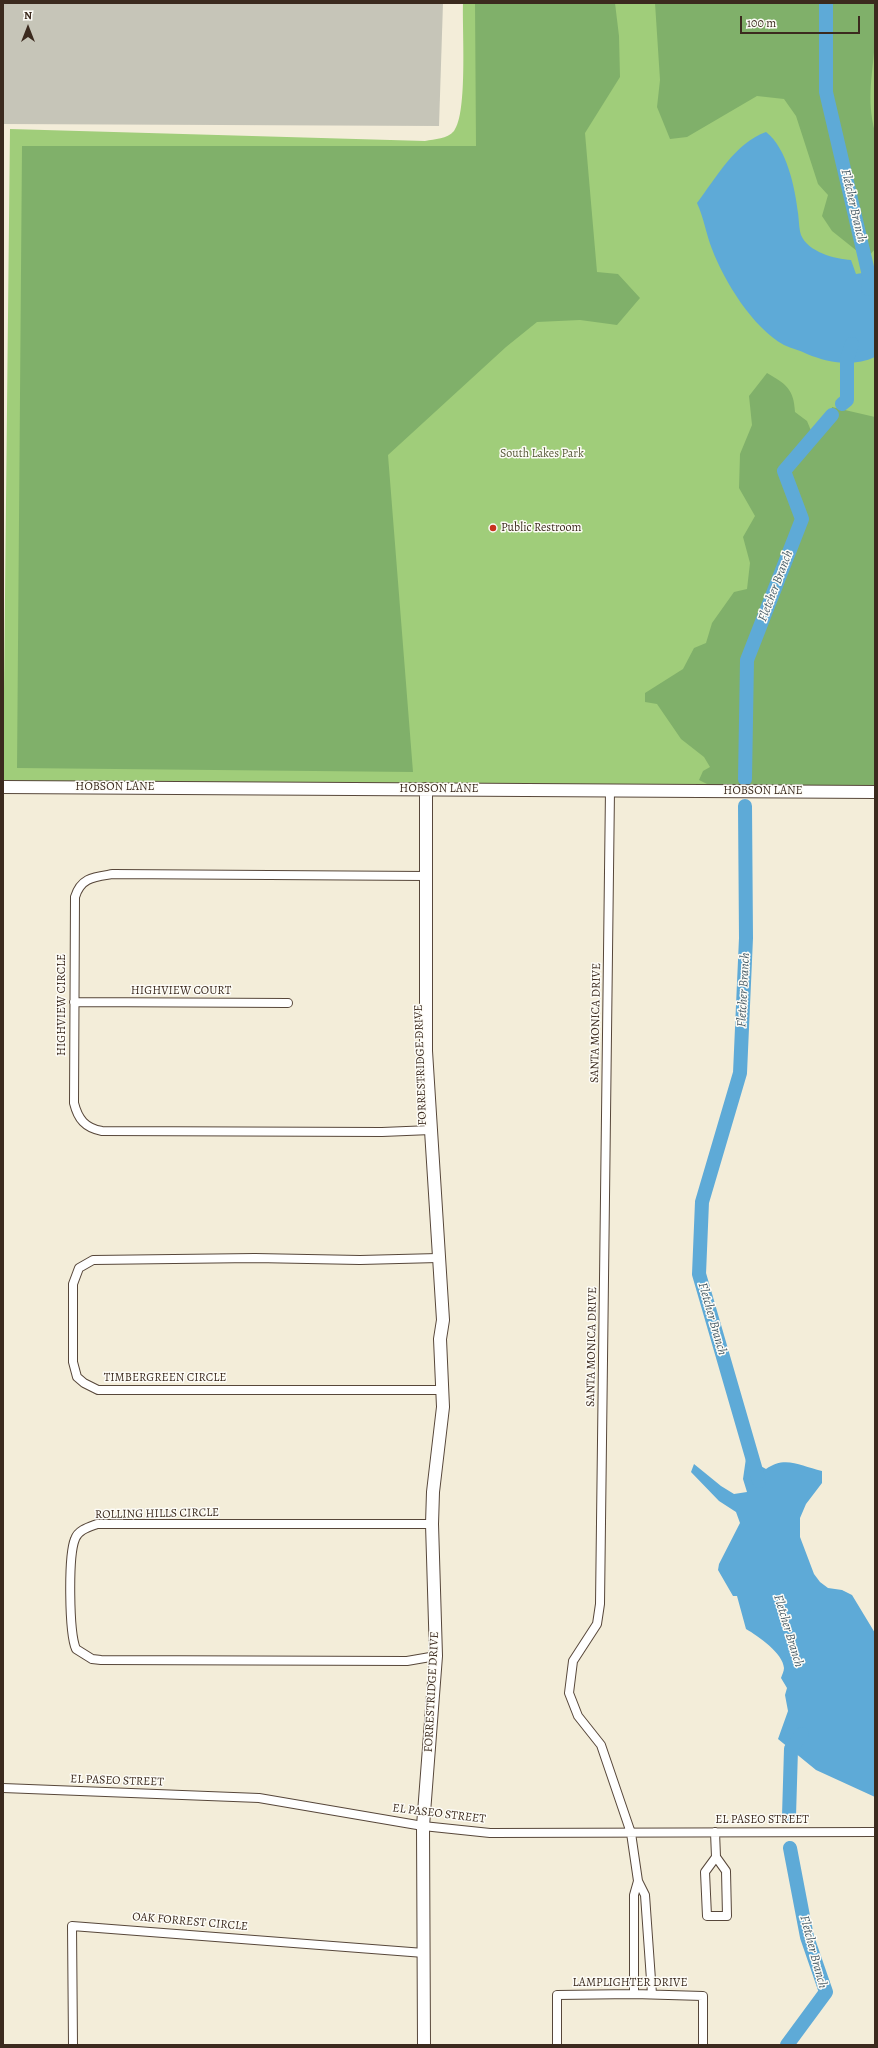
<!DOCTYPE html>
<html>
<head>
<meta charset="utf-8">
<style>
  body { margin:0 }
  #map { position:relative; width:878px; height:2048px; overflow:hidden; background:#f3edd9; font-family:Alegreya,serif }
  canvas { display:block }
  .frame { position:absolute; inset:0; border:4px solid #3b2a1e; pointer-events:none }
  .north { position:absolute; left:8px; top:8px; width:40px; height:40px; -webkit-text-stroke:3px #fdfcf7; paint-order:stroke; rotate:0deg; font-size:11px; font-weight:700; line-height:16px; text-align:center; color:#3b2a1e }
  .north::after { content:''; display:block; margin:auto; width:14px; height:18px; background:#3b2a1e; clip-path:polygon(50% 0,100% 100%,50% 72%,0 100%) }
  .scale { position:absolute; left:740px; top:16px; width:120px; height:18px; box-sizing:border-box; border:2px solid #3b2a1e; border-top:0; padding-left:5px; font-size:12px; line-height:14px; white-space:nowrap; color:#3b2a1e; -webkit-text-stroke:3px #fdfcf7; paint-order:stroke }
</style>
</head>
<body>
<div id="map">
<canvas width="878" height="2048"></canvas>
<div class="frame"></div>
<div class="north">N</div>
<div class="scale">100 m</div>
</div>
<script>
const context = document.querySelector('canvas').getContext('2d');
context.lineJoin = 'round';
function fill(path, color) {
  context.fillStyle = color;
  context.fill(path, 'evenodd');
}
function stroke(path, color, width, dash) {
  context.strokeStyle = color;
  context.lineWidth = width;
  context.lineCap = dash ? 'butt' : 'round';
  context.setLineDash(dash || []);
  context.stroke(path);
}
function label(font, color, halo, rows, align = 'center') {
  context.font = font + ' Alegreya,serif';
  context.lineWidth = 3;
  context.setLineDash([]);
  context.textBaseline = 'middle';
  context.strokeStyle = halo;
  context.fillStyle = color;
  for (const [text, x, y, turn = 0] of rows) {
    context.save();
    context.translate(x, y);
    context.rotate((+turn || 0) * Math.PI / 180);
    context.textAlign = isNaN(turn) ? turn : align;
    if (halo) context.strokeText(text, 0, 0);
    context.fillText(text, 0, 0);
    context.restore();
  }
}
fill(new Path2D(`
  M3,3H443L439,126L3,124Z`), '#c6c5b8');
fill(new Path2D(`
  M463,3H875V787L3,782L10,129L425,141C435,139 447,139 454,131C468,113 462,28 463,3Z`), '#a0cd7a');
fill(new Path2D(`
  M475,3H615L619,36L620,77L585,133L597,272L618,274L640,298L617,325L580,320L537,322L506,347L388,455L413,772L17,768L22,146H476Z
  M655,3H875C875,15 876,28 875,40C873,73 866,99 875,132V249L869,256L862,255L832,231L822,216L828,195L818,184L796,116L784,99L757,96L687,137L670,139L657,107L660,80Z
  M767,373C786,384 794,389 795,412L807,421L812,433L829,421L832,407L875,417V787L709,785L699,780L703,771L710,767L704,757L681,739L657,704L645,702V693L683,669L694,648L706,643L712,623L734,592L747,589L750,563L743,537L755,516L739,488L740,454L752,425L749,396Z`), '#80b06a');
fill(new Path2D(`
  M766,132C787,148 795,188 798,213C799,220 799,229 801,235C808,252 835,259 851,260L856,274L875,271V357C853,367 829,363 807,354C800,350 792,349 784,345C753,328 724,281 712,249C706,234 704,218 697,203C716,178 735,143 766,132Z
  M746,1458L766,1469C785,1455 801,1466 822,1471V1483L806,1504L800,1518V1537L814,1574L820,1582L828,1588L842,1590L852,1595L875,1633V1797L816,1770L778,1739L788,1711L785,1695L787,1688L781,1678C782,1675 784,1671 784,1668C783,1653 758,1636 746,1629L737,1596H733L718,1570L719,1564L740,1523L736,1512L719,1501L691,1472L694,1464L721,1486L734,1494L747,1492L743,1479Z`), '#5eaad7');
stroke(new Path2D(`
  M826,3V92L870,280L868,289
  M842,404L847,400V359L852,344
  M745,779L747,660L802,519L784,471L832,415
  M745,806L746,938L740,1073L702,1202L699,1274L759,1481
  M789,1816L791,1749L802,1734
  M787,2045L826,1992L807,1937L790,1848`), '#5eaad7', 14);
const street = new Path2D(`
  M610,790L600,1604L597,1624L573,1661L569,1693L578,1716L601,1745L631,1833L638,1881L645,1895L652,1994
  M426,876L113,874C95,877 81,877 75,897L74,1103C78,1119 85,1128 102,1131L382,1132L431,1130
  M74,1002L288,1003
  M438,1258L360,1260L255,1258L93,1260L79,1268L73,1284V1362L77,1377L84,1383L98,1390H443
  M432,1524H97C89,1527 78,1530 75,1539C68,1556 69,1633 76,1649L92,1659L101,1660L407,1661L436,1656
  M3,1788L259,1798L423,1826L490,1833L875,1832
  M715,1832L716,1857L726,1871L727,1916H707L705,1872L716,1857
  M634,1994V1895L638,1881
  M73,2045L72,1926L424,1953
  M557,2045V1995L634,1994L703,1996V2045`);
const secondary = new Path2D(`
  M3,787L875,792
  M424,2045L423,1826L436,1656L432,1524L433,1492L443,1407L440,1339L443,1320L426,1051V789`);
stroke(street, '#57473a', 10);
stroke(secondary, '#57473a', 14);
stroke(street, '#fff', 8);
stroke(secondary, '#fff', 12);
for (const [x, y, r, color] of [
  [493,528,4,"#c8321e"]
]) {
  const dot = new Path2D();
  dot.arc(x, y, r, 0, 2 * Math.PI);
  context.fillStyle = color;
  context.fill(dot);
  stroke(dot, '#fdfcf7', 1.5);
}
label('12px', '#595b3a', '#fdfcf7', [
  ["South Lakes Park",542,454]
]);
label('12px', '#3b2a1e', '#fdfcf7', [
  ["Public Restroom",501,528]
], 'left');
label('12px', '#3b2a1e', '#fdfcf7', [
  ["HOBSON LANE",115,787],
  ["HOBSON LANE",439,789],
  ["HOBSON LANE",763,791],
  ["HIGHVIEW COURT",181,991],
  ["HIGHVIEW CIRCLE",62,1005,-90],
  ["SANTA MONICA DRIVE",596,1023,-89],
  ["FORRESTRIDGE DRIVE",421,1065,-92],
  ["SANTA MONICA DRIVE",592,1347,-89],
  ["TIMBERGREEN CIRCLE",165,1378],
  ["ROLLING HILLS CIRCLE",157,1514,-1],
  ["FORRESTRIDGE DRIVE",432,1692,-87],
  ["EL PASEO STREET",117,1781,2],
  ["EL PASEO STREET",439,1814,7],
  ["EL PASEO STREET",762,1820],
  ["OAK FORREST CIRCLE",190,1922,5],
  ["LAMPLIGHTER DRIVE",630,1983]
]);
label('italic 13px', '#495d68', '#fdfcf7', [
  ["Fletcher Branch",853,206,77],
  ["Fletcher Branch",776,586,-69],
  ["Fletcher Branch",744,990,-87],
  ["Fletcher Branch",712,1319,74],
  ["Fletcher Branch",788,1631,73],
  ["Fletcher Branch",813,1952,75]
]);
</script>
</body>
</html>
